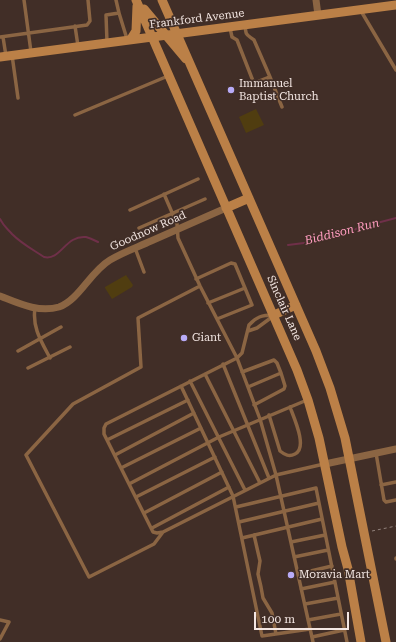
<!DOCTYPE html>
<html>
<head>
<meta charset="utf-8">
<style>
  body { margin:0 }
  #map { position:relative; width:396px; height:642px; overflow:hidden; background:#412e27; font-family:"Roboto Serif",serif }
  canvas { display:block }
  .scale { position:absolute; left:254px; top:612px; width:95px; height:18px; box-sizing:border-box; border:2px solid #f3e6e2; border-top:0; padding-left:5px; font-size:12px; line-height:14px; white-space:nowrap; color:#f3e6e2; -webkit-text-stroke:3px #412e27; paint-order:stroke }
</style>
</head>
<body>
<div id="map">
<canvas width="396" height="642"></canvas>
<div class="scale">100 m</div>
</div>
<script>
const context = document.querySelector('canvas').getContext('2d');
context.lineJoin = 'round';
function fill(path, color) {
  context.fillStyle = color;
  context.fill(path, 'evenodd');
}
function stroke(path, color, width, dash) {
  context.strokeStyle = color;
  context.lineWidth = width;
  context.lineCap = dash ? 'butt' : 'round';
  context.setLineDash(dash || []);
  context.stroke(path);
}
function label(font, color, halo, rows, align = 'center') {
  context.font = font + ' "Roboto Serif",serif';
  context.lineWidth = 3.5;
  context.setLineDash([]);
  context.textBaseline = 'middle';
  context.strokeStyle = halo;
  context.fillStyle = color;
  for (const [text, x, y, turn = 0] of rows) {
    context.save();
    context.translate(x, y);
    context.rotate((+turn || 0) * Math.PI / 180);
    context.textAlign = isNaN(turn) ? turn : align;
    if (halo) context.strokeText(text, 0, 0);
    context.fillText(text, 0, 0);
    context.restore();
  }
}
fill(new Path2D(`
  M256,109L264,125L246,133L239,117Z
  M126,275L133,285L132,287L112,299L105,288V287Z`), '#503d10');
stroke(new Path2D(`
  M0,219C4,227 7,228 12,234C22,244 32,249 44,257C61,261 65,235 86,237C90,238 94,240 98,242
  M288,245L312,242L329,235L347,234L358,228L396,218`), '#6f3049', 2);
stroke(new Path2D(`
  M372,531L396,526`), '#91817b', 1, [3, 3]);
stroke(new Path2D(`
  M24,0L31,52
  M116,0L119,13
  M361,11L396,70
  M75,26L78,46
  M230,28L232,37L237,40L253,81L257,82L270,77L254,40C246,34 246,36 245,25
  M0,37L87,25L90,21L88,0
  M3,37L6,56
  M107,42L106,15L119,13L127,39
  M12,55L18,98
  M270,77L282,107
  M75,115L168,76
  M164,194L177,224L178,238L200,286L237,358L260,419L276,475L313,642
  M130,210L198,179
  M139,228L205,199
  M135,248L144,272
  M196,279L231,263L235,264L252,305L217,319
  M208,303L245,288
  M35,308C32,327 41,341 50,358
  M273,315C262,315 256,317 249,325L242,353L237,358L106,424L104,428V434L153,532L157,533L163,532L276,475L324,464
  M248,331L257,328L272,317
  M18,351L61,327
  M223,364L269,478
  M28,368L70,347
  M242,372L274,360L277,363L281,373
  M205,374L260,483
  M190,381L245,490
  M181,386L233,496L262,636L310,629
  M248,387L281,373L285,386L284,389L254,405
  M269,415L280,451C285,455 289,457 295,454C308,448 294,418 290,407
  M107,440L188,400
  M376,453L384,500L386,502L396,500
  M115,455L194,413
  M121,468L201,428
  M129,484L219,437L307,400
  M381,485L396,482
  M136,497L215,457
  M236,507L316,488L347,642
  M144,513L222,472
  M239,522L319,503
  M152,528L229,487
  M163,532L154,544L89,577L26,455L73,404L141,367L138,318L200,286
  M254,535L260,561L258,574L261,587L263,598L272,613L276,634
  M242,538L322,519
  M291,542L325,535
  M294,557L328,550
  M396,558V559
  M298,574L332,566
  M301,589L335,582
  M305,604L338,598
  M0,620L9,622L0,639
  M308,620L341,614
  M312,637L344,630`), '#8b6543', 3.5);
stroke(new Path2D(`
  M316,0L318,15
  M0,296C18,303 38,313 59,307C79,300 90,272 110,260C123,252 138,247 151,241C176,230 201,219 226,208
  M325,464L396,449`), '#8b6543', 7);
stroke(new Path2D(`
  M136,0L297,370L308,400L319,438L342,547L348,569L361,642
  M162,0L316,351L330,388L345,438L386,642
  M144,9L186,59
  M131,39L136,31L137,6
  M0,57L396,5
  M226,208L249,198
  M274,315L296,305`), '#bb8047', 9);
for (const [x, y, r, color] of [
  [231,90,4,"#b8abf7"],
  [184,338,4,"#b8abf7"],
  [291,575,4,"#b8abf7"]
]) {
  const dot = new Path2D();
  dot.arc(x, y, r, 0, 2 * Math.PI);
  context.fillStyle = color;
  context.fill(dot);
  stroke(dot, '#412e27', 1.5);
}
label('11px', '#f3e6e2', '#412e27', [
  ["Frankford Avenue",197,19,-7],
  ["Goodnow Road",148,231,-24],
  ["Sinclair Lane",284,308,66]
]);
label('11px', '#f3e6e2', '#412e27', [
  ["Immanuel",239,84],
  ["Baptist Church",239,97],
  ["Giant",192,338],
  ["Moravia Mart",299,575]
], 'left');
label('italic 12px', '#ff9cbf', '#412e27', [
  ["Biddison Run",342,232,-14]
]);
</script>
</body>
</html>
